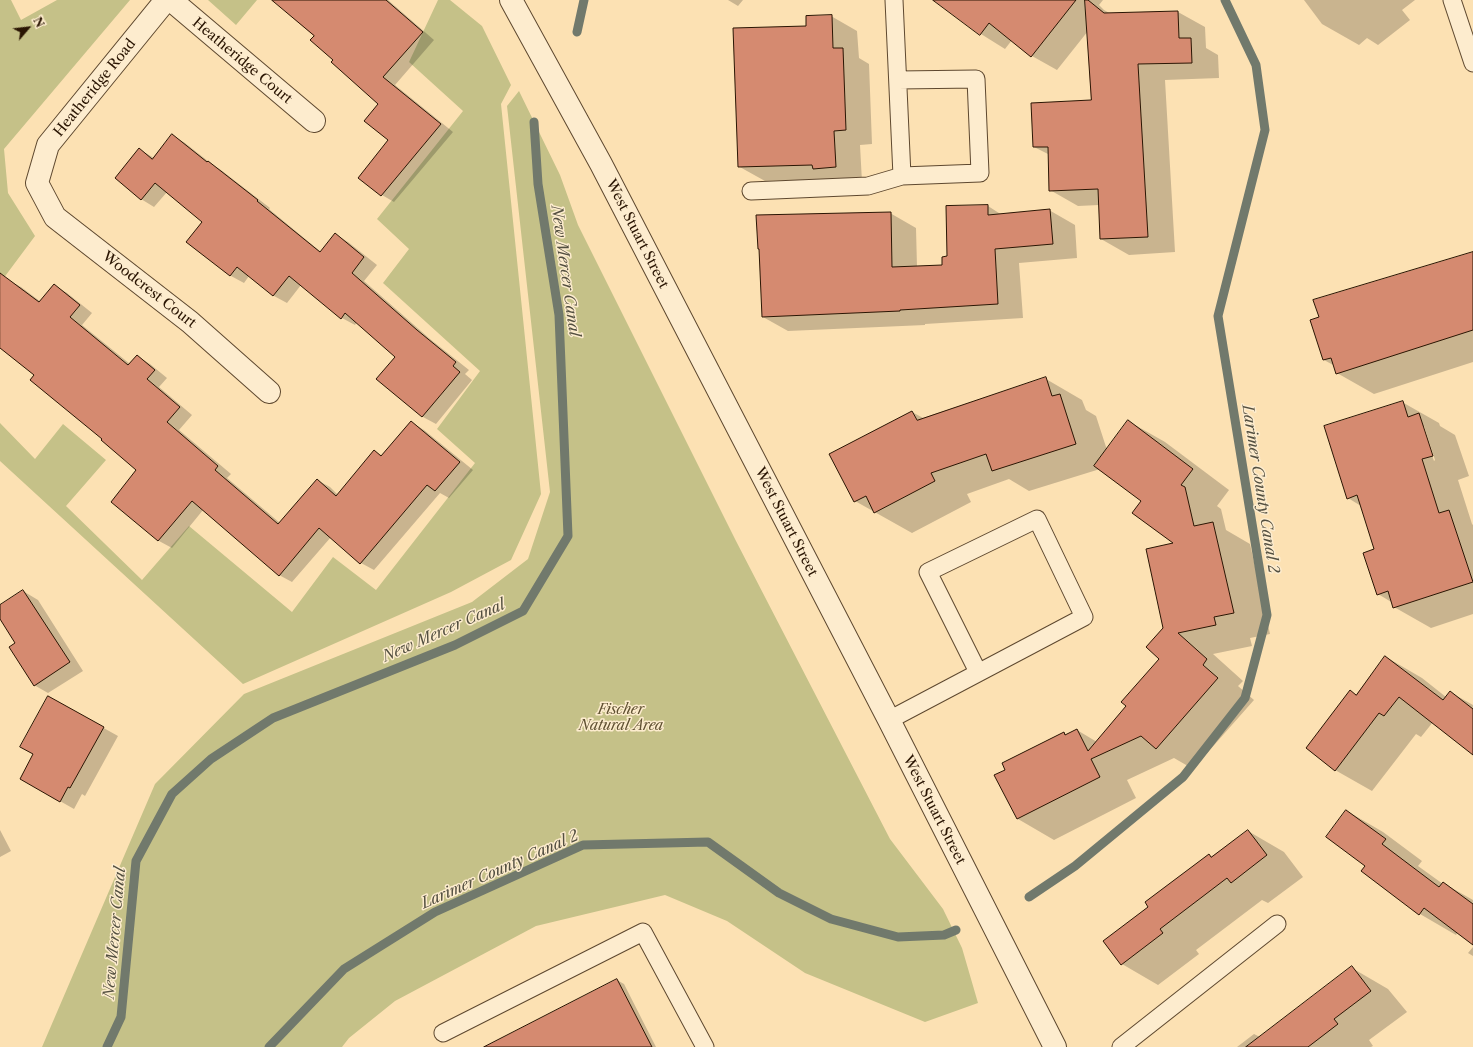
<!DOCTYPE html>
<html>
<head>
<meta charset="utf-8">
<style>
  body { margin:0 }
  #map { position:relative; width:1473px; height:1047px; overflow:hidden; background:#fce1b3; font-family:"Libre Caslon Text",serif }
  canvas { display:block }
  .north { position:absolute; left:8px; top:8px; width:40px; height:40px; -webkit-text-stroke:3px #fdecce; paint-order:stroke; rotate:62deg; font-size:11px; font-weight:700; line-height:16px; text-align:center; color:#2a1503 }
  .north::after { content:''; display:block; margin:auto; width:14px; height:18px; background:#2a1503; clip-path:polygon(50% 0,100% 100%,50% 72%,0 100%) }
</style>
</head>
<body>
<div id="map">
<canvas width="1473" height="1047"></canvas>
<div class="north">N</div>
</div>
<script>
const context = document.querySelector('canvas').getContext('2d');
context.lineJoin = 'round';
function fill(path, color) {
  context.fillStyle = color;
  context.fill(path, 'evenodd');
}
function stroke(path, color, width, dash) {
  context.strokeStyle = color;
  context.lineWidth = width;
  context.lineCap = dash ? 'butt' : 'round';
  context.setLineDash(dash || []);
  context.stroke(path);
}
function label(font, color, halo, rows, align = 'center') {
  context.font = font + ' "Libre Caslon Text",serif';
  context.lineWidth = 3;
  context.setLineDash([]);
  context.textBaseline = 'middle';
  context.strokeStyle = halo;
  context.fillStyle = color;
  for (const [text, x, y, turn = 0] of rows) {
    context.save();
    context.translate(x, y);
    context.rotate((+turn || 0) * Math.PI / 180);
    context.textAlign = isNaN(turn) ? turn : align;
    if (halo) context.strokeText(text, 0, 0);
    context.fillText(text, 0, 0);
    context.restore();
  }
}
fill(new Path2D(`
  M0,0H11L21,20L57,0H130L4,149L8,193L35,236L0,283Z
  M208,0H257L236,25Z
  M438,0H450L482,26L511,85L501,104L541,494L511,560L451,592L243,684L0,461V423L35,459L63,424L106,460L66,506L142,580L189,526L292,612L333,557L376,590L475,463L437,429L480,371L383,283L409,249L377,219L463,111L409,62Z
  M519,91L560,175L578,225L736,541L890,839L943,909L962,948L978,1003L925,1022L805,973L727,921L665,895L536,926L395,1001L349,1038L342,1047H42L155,784L244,694L472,602L528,559L550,492L507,106Z`), '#c5c188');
fill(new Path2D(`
  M281,0H388L434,40L395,85L453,132L394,202L382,195L360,178L390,140L380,104L334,60L315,36Z
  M728,0H743L738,6Z
  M951,0H1103L1099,5L1104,10L1111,14L1178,12L1205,27L1206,48L1218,55L1219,78L1165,80L1175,252L1129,255L1101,239L1099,205L1078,206L1050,190V155L1034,147L1092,101L1088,31L1057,70L1032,56L1012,40L1005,49L981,34L945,8Z
  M1304,0H1415L1402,10L1410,20L1378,45L1367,38L1359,45L1322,24Z
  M831,16L857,31L859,58L869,64L872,144L860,145L862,182L833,179L765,181L738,166L807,26Z
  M172,135L185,143L213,165L221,170L270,208L269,209L321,252L335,234L348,242L377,265L364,281L430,339L469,370L465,374L472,380L436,424L423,417L377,379L396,356L357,322L355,325L342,318L301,285L287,303L274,296L249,276L244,283L231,276L187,242L203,221L167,192L154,207L141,199L139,149L154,158Z
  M988,206L1002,215L1049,210L1075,225L1077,258L1019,263L1023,318L925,324V325L788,331L763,317L890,213L916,228L917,267L943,266L948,257L947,207Z
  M1473,253V362L1374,394L1337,373L1335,366L1324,360L1320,318Z
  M8,280L21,287L41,302L54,285L67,293L92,313L82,325L130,364L137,356L150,364L167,378L159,387L192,415L179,430L231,474L227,478L280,523L317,480L330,487L338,495L374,451L383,456L411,422L424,430L473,470L449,498L440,493L374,570L361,563L331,537L292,582L279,575L203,510L172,548L159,541L112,501L137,470L35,374L0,347V290Z
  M1046,379L1082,400L1086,410L1096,416L1107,450L1128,421L1165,442L1229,490L1217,506L1221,509L1226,530L1250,544L1270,634L1250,638L1252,646L1213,654L1243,681L1238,686L1254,700L1193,769L1174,758L1127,780L1136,798L1054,840L1018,819L996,775L1007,770L1064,733L1067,735L1077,730L1097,742L1128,706L1160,659L1175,544L1142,500L1100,469L1029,491L1009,479L967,494L971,502L912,533L855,501L912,412L925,419Z
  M1402,402L1439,423L1440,426L1455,435L1469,476L1458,480L1472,524L1473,525V614L1431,628L1394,607L1393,603L1378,594L1376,550L1361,506L1348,498ZM1422,426H1424L1435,460L1434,461Z
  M23,591L38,600L83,671L48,693L34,685L16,643L0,618V606Z
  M1386,657L1422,678L1446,697L1450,692L1473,705V753L1433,722L1421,737L1416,734L1372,791L1335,770L1356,695Z
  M48,697L118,736L85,796L82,794L74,809L21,779L35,754Z
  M1347,811L1383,832L1422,861L1418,866L1443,884V883L1473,900V943L1458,932L1456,935L1420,914L1366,866Z
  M0,830L11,851L0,857Z
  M1248,831L1284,852L1303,877L1268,903L1262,900L1196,950L1199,954L1158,985L1122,964L1150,907L1209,855L1213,857Z
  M1473,947V956L1468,953Z
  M1352,968L1388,989L1407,1012L1369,1040L1373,1046L1371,1047H1237L1254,1034L1260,1037Z
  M617,980L624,984L656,1047H487Z`), '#0003');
stroke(new Path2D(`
  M577,32L584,0
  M1029,897L1075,866L1183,777L1245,698L1267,615L1218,316L1265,130L1256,65L1225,0
  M107,1047L121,1017L136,861L172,794L211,759L273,718L455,645L523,611L568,536L559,315L538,184L534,122
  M269,1047L344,969L435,912L583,845L708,842L779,893L831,919L898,937L944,935L956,930`), '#71796c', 9);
const building = new Path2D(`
  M272,0H386L423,32L383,77L441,124L381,196L358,178L388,140L364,121L378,104L331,62L333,60L310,40L314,36Z
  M933,0H1076L1031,57L989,23L980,35Z
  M1085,0H1088L1104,13L1178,11L1179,38H1191L1192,63L1138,64L1148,237L1100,239L1098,189L1049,191L1048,147H1033L1031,103L1091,100Z
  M832,15L833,48H843L846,130L834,131L836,167L813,169L812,165L738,167L733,28L806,26V16Z
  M172,134L207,162L208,161L258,200L257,201L320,252L335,233L364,257L352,273L417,330L456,362L453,366L460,372L422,417L376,379L395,357L345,313L341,319L289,276L273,296L237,267L230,276L186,242L202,222L155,183L141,200L115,178L139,148L152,159Z
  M988,205V215L1050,209L1053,244L995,249L998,304L900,310V311L762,317L759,249H758L756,215L891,212L892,267L942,265V257L947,256L946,206Z
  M1473,252V330L1336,374L1331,358L1323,360L1310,320L1319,317L1313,300Z
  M0,273L39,302L54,284L80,305L70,317L128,365L137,355L155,370L147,379L180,407L167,422L218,466L215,470L278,524L317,479L336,496L374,450L381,456L411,421L460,462L435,491L427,485L360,564L319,528L279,576L192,501L158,541L111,502L136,470L101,440L102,439L30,380L34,375L0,348Z
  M1046,377L1052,396L1060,394L1076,444L992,471L986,454L931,473L935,481L874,513L866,496L854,502L829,454L912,411L917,420Z
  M1403,401L1408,417L1419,413L1433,456L1422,459L1439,513L1449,510L1473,582L1393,608L1388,591L1377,595L1363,553L1374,549L1357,495L1347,499L1324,426Z
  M1128,420L1193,469L1181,485L1185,487L1194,526L1213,522L1234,613L1214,617L1216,625L1178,633L1207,659L1203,665L1218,678L1156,749L1141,736L1091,759L1100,777L1017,819L994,775L1005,770L1002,763L1064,732L1065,735L1077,729L1088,751L1126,706L1121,702L1159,659L1146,647L1163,628L1146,549L1173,543L1132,513L1141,501L1094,466Z
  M23,590L70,662L34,686L9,647L15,643L0,619V605Z
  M1385,656L1443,700L1450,691L1473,709V755L1399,697L1384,716L1379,713L1335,771L1306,748L1350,690L1356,695Z
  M48,696L104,727L70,788L68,787L60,802L20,779L33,754L20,747Z
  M1346,810L1386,839L1382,844L1439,887L1443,882L1473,904V945L1424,908L1419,915L1361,871L1365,866L1326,837Z
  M1248,830L1267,855L1231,883L1227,878L1160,929L1163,933L1121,965L1103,941L1148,907L1145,902L1209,854L1211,857Z
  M1352,966L1371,991L1334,1019L1338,1024L1308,1047H1246Z
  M617,979L652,1047H484Z`);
fill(building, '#d58a70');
stroke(building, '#2a1503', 1);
const service = new Path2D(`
  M894,0L902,176L980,173L976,79L898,80
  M1452,0L1473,63
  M751,191L868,186L902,176
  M889,720L1084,617L1037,519L928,572L978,672
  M443,1033L643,932L705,1047
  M1121,1047L1277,924`);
const minor = new Path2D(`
  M166,0L48,145L37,183L55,217L190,322L269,392
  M171,0L314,121
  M511,0L601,164L889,720L1055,1047`);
stroke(service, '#5e482f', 19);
stroke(minor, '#5e482f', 24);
stroke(service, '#fdecce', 17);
stroke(minor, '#fdecce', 22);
label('14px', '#2a1503', '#fdecce', [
  ["Heatheridge Court",242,61,40],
  ["Heatheridge Road",95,88,-51],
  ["West Stuart Street",637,234,63],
  ["Woodcrest Court",149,290,38],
  ["West Stuart Street",786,522,63],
  ["West Stuart Street",934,810,63]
]);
label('italic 14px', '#605132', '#fdecce', [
  ["Fischer",621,710],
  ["Natural Area",621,726]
]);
label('italic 15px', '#534f40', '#fdecce', [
  ["New Mercer Canal",565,271,82],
  ["Larimer County Canal 2",1260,489,81],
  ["New Mercer Canal",444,631,-24],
  ["Larimer County Canal 2",500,870,-24],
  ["New Mercer Canal",115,933,-85]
]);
</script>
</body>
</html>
